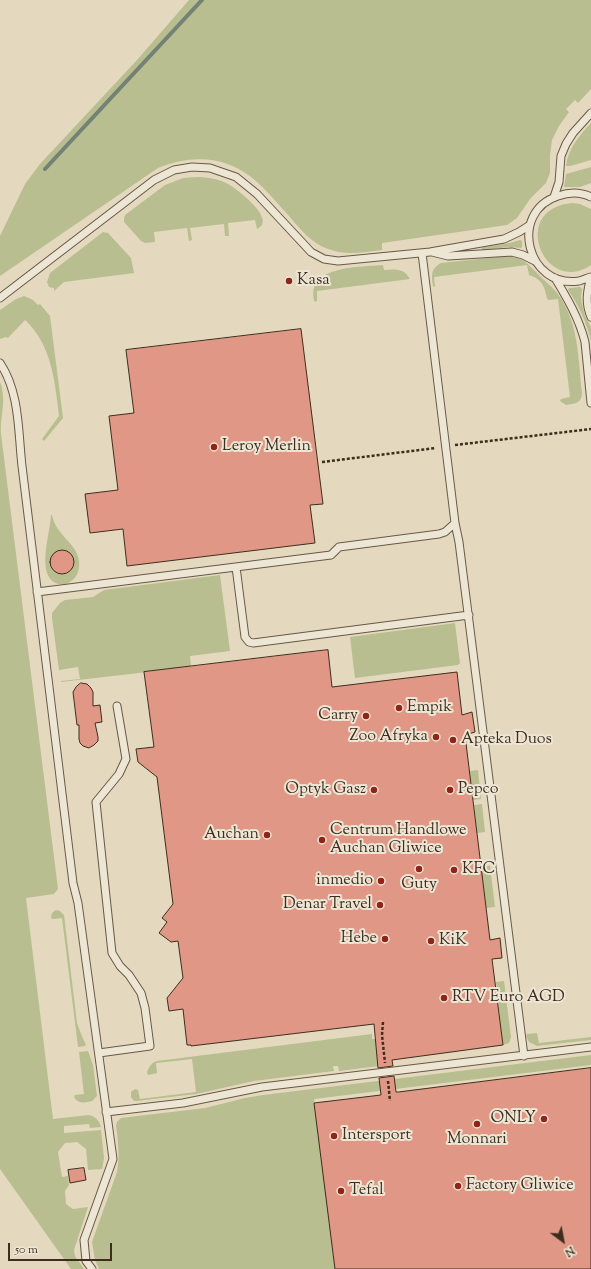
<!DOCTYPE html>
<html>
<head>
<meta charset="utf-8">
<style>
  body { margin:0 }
  #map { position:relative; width:591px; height:1269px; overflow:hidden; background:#e4d9be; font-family:"Sorts Mill Goudy",serif }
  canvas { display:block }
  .north { position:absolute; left:543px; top:1221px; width:40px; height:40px; -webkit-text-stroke:3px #ede6d5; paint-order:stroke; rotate:148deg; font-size:11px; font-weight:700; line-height:16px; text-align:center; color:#3e2d1e }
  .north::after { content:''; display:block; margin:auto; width:14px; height:18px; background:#3e2d1e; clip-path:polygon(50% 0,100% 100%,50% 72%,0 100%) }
  .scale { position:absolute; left:8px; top:1243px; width:104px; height:18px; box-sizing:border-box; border:2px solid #3e2d1e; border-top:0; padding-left:5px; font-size:12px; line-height:14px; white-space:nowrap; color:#3e2d1e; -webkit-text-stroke:3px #ede6d5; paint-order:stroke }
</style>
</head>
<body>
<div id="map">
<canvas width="591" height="1269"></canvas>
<div class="north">N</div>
<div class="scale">50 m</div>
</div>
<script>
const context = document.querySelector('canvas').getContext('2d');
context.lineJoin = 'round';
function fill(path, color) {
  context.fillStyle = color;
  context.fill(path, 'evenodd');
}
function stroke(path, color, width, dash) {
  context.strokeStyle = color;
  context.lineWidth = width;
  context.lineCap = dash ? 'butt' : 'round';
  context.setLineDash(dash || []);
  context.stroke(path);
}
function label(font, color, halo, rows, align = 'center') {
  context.font = font + ' "Sorts Mill Goudy",serif';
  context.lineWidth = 4;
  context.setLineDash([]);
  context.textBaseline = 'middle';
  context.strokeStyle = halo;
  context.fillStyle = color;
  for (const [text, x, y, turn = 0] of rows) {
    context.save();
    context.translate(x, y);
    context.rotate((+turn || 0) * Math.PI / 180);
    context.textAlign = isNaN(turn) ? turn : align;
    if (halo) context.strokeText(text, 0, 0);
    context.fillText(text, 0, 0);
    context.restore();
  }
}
fill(new Path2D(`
  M189,0H591V89L578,103L575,100L566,109L569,112L559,126L552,140L550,155V173L546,183L530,199L517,218L507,225L382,243V250C364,252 345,256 328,249C311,243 300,229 289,216C277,203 265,188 251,177C223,155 190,155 158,168L0,276V236L25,184L40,164L137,60Z
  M591,123V160L570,166H566C568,148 580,135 591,123Z
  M591,167V183L580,187H564L566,174Z
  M197,177C208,177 218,179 228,184C237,189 278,220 257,229L255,220L228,223L229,236H225L224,224L190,228L192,240L189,241L187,228L154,232L155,242L145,243L141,241L124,222V219L125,215L165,185L183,178Z
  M572,203L580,204L591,209V265C545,297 508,209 572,203Z
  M103,232L108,233L131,258L134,273L64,282L54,291V288L49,287L47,282L50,273Z
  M520,240L522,241V247L521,248L508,247L483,250L482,249L483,247L510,243Z
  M506,256C521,256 527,263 537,273C543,280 551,285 557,293C579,321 578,359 582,393C582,403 574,404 566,405L560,401L561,399L570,397L558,299L549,300L547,299C545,287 542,279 529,275L527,265L434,277L435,287L433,286C431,275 431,268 441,263Z
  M383,265L384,270C395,269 404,268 410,279L317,291V301L315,302L314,300C307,265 361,267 383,265Z
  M580,287L582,289L581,297L582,304L585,316L591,327V341C587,323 578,304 568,290L569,288Z
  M24,296L33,300L38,305L40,304L50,316L63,418L44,441L42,439L59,416C55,382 52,345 25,320L8,338L6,337L0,339V310L16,299Z
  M0,382C7,401 0,414 1,434L58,889L54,894L26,898L53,1119L89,1115C96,1117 99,1120 101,1127L90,1128L89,1124L64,1126V1133L101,1130L104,1158L102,1169L88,1170L86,1149L77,1142L65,1143L58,1152L62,1177L68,1176L69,1185L65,1191L66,1204L73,1209L88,1207L74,1250L75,1256L84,1269H71L0,1169Z
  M51,515H52C56,536 77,543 79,561C82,585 54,593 47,573C42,556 50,532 51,515Z
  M220,575L230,651L190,656L191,667L61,682V681L80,679L78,667L59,670L52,618V613L60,603L65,600L93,597L104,590Z
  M455,623L460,663L458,665L355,678L350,637Z
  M478,770L481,799L473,800L470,771Z
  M482,804L485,832L477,833L474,805Z
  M490,866L495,907L486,908L481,867Z
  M56,910L60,911L64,915L77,1023L81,1034L86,1045L85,1046L78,1047L62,918L53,919L51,918L52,913Z
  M504,981L511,1037L509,1043L503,1045L496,982Z
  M537,1033L539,1043L591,1037V1040L537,1046L529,1042L526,1036L527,1034Z
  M372,1034V1039H375L379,1066L339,1071L338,1066H333L334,1071L254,1081L196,1094L137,1101H134L131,1097V1092L135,1089L138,1090L140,1099L196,1092L192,1059L156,1063L157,1073L148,1075L147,1072C149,1067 151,1063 157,1061Z
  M88,1051L93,1065L97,1096L92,1101C85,1103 78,1104 74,1097L75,1095L84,1094L79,1052Z
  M591,1055V1065L314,1099L335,1269H99L95,1260L92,1242L117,1172C120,1156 118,1141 116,1125L117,1122L121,1118L205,1108L245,1098L263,1095Z`), '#b8be8f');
stroke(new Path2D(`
  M45,169L202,0`), '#738274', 4);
const building = new Path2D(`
  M301,329L323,504L310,505L315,543L127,566L123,529L90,533L85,494L118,490L109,416L134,413L126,350Z
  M50 562a12 12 0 1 1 24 0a12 12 0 1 1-24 0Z
  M328,650L332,687L457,672L462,715L472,712L475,732L465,735L490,940L500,938L502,958L492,959L503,1045L392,1060L393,1066L378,1068L374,1024L191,1046V1045H187L183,1009L169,1011L167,998L183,978L178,941L171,942L159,933L167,922L162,918L173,904L157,777L138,762L136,749L154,747L144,672Z
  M81,683L87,684L91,688L93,692V706L100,705L102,722L95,723L98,737V741L94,745L89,748L83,746L80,743L79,739V725H77L73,692L76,687Z
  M591,1068V1269H335L314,1103L381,1095L379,1078L394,1076L396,1092H398Z
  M84,1168L86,1180L70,1183L68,1170Z`);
fill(building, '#e09785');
stroke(building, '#3e2d1e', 1);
const lane = new Path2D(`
  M554,197L559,182L561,156L566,144L573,133L591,113
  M591,197C581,192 569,192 558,196C508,212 527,289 579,281C583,280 587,278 591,277
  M432,252L448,256L512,252L523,255L535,261
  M422,253L455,523L459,542L524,1056
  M591,277C587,291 585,303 591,317
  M555,278C567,298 579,318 585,342L591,403
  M0,298L154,180L174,170L192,167L210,168L236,177L257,194L311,252L324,259L338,261L430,252L504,239L519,232L530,225
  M0,363C20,393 18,431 22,466L73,883L78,903L113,1159L84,1240L86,1261L92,1269
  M236,567L245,637L249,642L253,643L469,615
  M37,592L331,555L339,547L439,534L445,532L455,523
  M99,1053L150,1046L145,1008L141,993L129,975L120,966L112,953L96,802L119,774L126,759L117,706
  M106,1112L183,1103L262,1087L591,1047`);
stroke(lane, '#685846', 9);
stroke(new Path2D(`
  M455,445L591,429
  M322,462L436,448
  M383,1022L382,1035L385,1063
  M388,1081L390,1101`), '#3e2d1e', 2.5, [3, 2]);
stroke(lane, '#ede6d5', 7);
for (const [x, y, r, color] of [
  [289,281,4,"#8f2418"],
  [214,447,4,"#8f2418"],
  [399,708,4,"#8f2418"],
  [366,716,4,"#8f2418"],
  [436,737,4,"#8f2418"],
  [453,740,4,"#8f2418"],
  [374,790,4,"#8f2418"],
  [450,790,4,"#8f2418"],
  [267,835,4,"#8f2418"],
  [322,840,4,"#8f2418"],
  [419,869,4,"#8f2418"],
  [454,870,4,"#8f2418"],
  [381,881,4,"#8f2418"],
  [380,905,4,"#8f2418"],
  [385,939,4,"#8f2418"],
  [431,941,4,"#8f2418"],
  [444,998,4,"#8f2418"],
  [544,1119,4,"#8f2418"],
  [477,1124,4,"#8f2418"],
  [334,1136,4,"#8f2418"],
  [458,1186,4,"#8f2418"],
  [341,1191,4,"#8f2418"]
]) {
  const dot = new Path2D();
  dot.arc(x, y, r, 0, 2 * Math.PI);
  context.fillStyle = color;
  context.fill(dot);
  stroke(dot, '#ede6d5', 1.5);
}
label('16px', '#3e2d1e', '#ede6d5', [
  ["Kasa",297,281],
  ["Leroy Merlin",222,447],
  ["Empik",407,708],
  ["Carry",358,716,"right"],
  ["Zoo Afryka",428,737,"right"],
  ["Apteka Duos",461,740],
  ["Optyk Gasz",366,790,"right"],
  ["Pepco",458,790],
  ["Centrum Handlowe",330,831],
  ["Auchan Gliwice",330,849],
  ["Auchan",259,835,"right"],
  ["KFC",462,870],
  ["inmedio",373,881,"right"],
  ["Guty",419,885,"center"],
  ["Denar Travel",372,905,"right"],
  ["Hebe",377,939,"right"],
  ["KiK",439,941],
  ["RTV Euro AGD",452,998],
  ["ONLY",536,1119,"right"],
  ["Intersport",342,1136],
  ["Monnari",477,1140,"center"],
  ["Factory Gliwice",466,1186],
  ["Tefal",349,1191]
], 'left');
</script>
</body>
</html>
